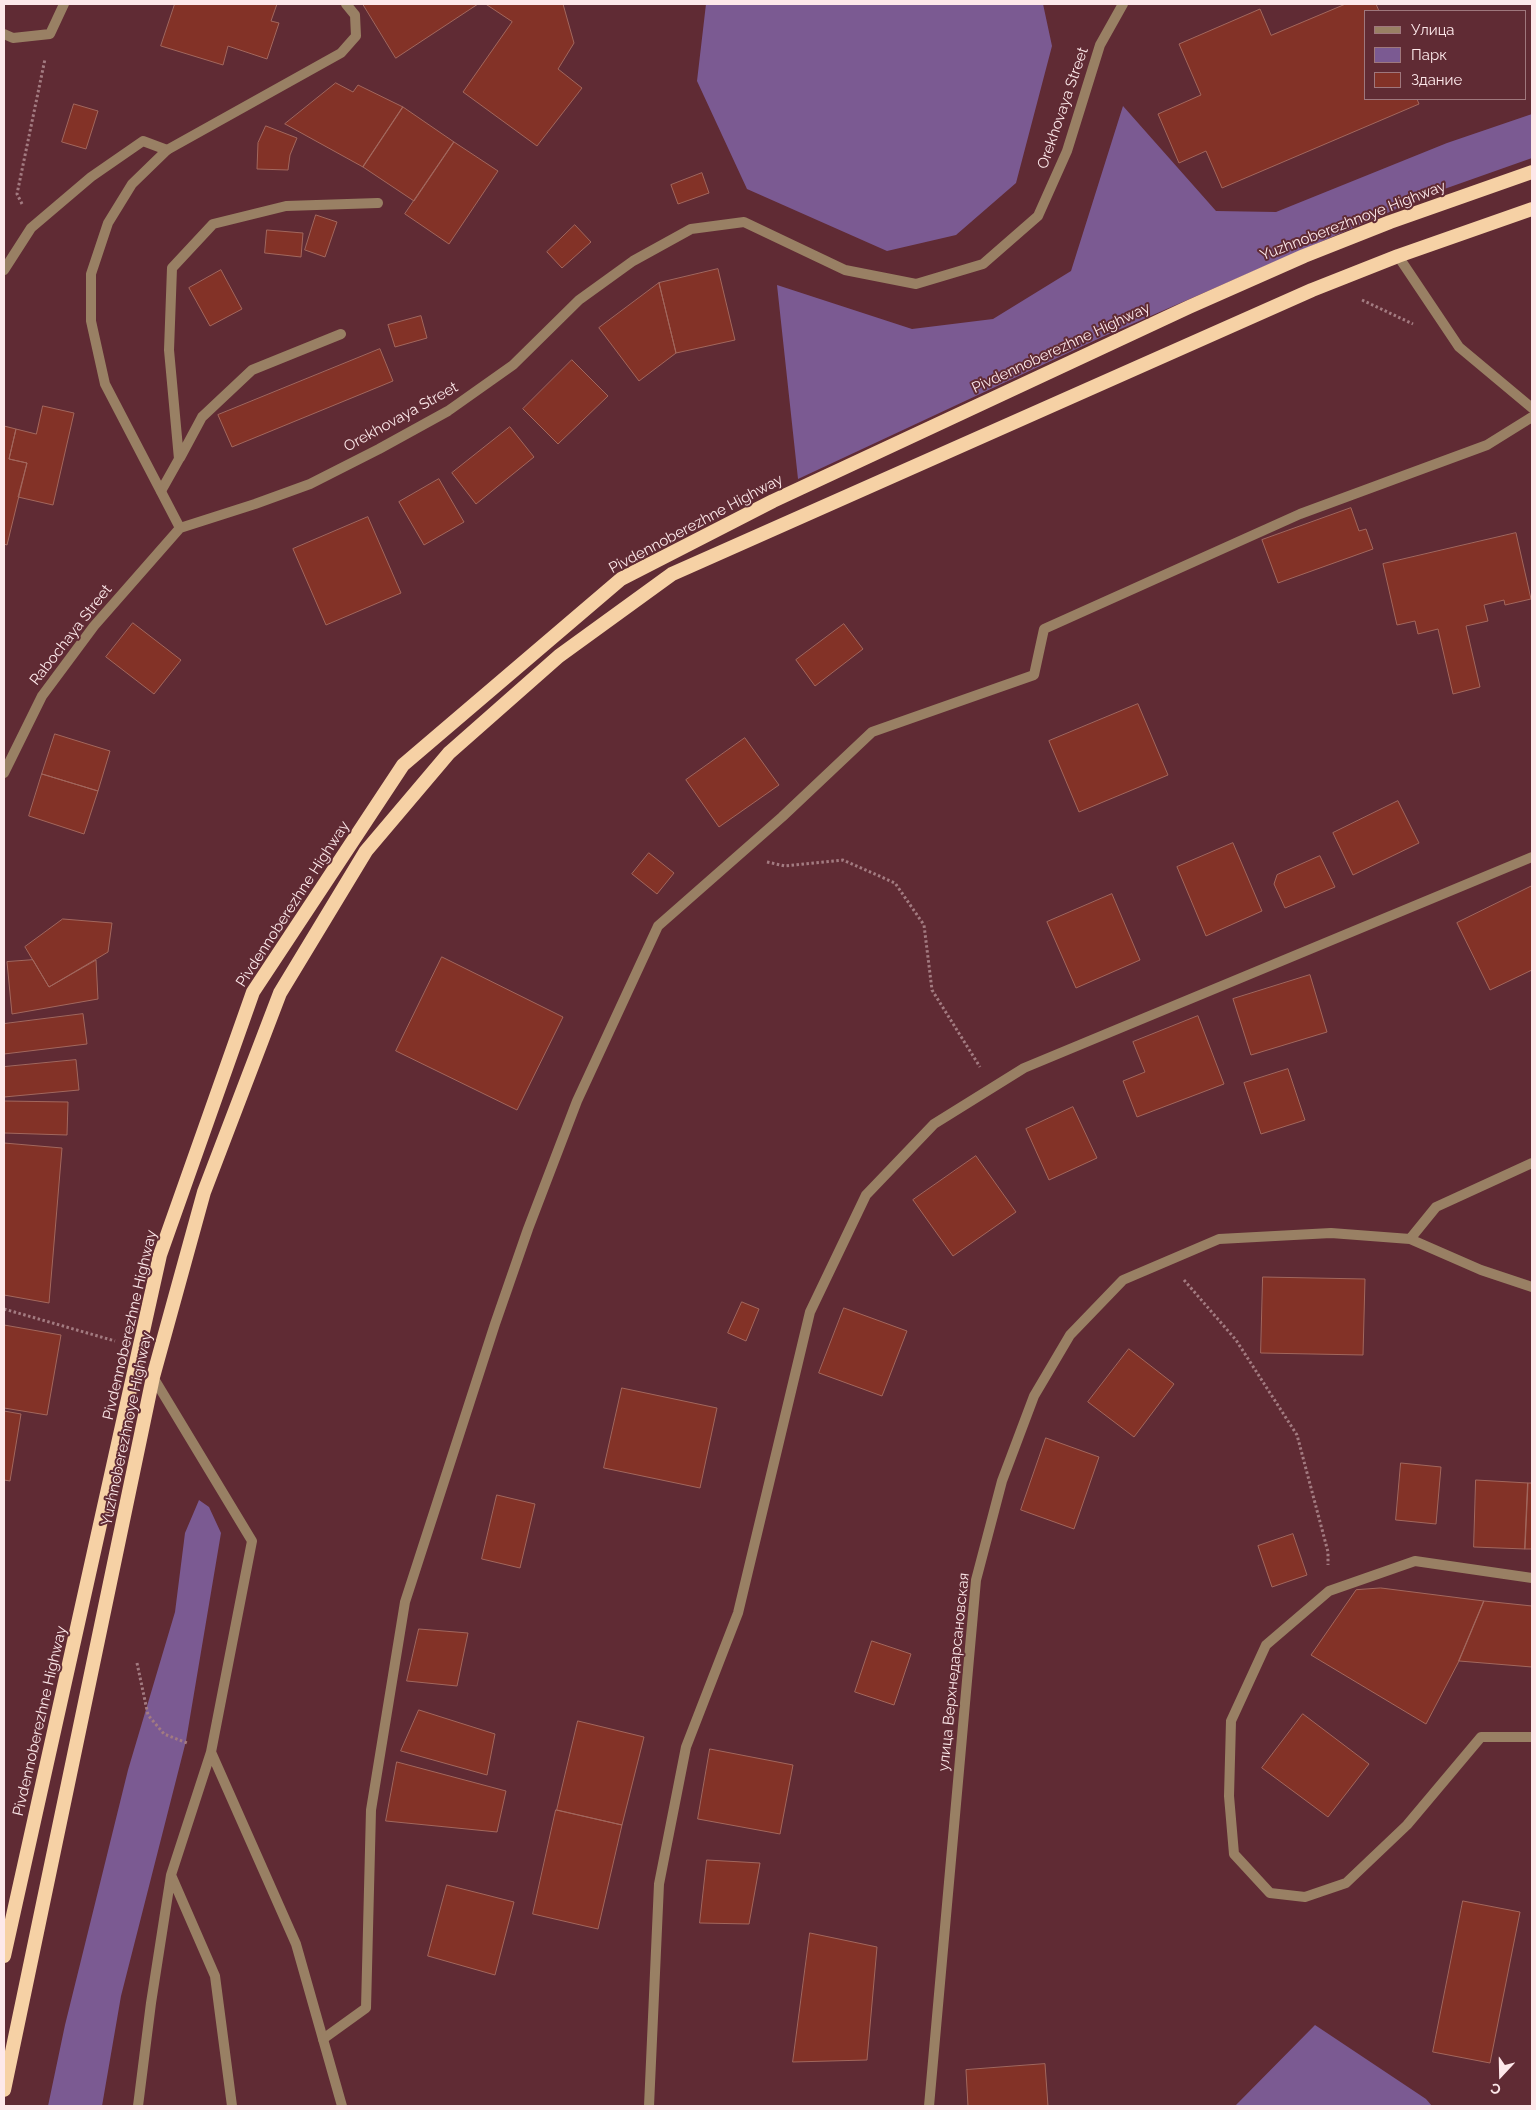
<!DOCTYPE html>
<html>
<head>
<meta charset="utf-8">
<style>
  body { margin:0 }
  #map { position:relative; width:1536px; height:2110px; overflow:hidden; background:#602b34; font-family:Raleway,sans-serif }
  canvas { display:block }
  .frame { position:absolute; inset:0; border:5px solid #fde8ea; pointer-events:none }
  .legend { position:absolute; left:1364px; top:10px; width:162px; height:90px; box-sizing:border-box; background:#602b34; border:1px solid #9f777d; margin:0; padding:6px 9px; list-style:none; font-size:15px; color:#fde8ea }
  .legend li { display:flex; align-items:center; gap:10px; height:25px }
  .legend b { width:25px; border:1px solid #9f777d }
  .north { position:absolute; left:1476px; top:2050px; width:50px; height:50px; -webkit-text-stroke:4px #602b34; paint-order:stroke; rotate:201deg; font-size:14px; font-weight:700; line-height:20px; text-align:center; color:#fde8ea }
  .north::after { content:''; display:block; margin:auto; width:18px; height:22px; background:#fde8ea; clip-path:polygon(50% 0,100% 100%,50% 72%,0 100%) }
</style>
</head>
<body>
<div id="map">
<canvas width="1536" height="2110"></canvas>
<div class="frame"></div>
<ul class="legend">
<li><b style="height:6px;background:#998064"></b>Улица</li>
<li><b style="height:14px;background:#7b5a92"></b>Парк</li>
<li><b style="height:14px;background:#833227"></b>Здание</li>
</ul>
<div class="north">С</div>
</div>
<script>
const context = document.querySelector('canvas').getContext('2d');
context.lineJoin = 'round';
function fill(path, color) {
  context.fillStyle = color;
  context.fill(path, 'evenodd');
}
function stroke(path, color, width, dash) {
  context.strokeStyle = color;
  context.lineWidth = width;
  context.lineCap = dash ? 'butt' : 'round';
  context.setLineDash(dash || []);
  context.stroke(path);
}
function label(font, color, halo, rows, align = 'center') {
  context.font = font + ' Raleway,sans-serif';
  context.lineWidth = 4;
  context.setLineDash([]);
  context.textBaseline = 'middle';
  context.strokeStyle = halo;
  context.fillStyle = color;
  for (const [text, x, y, turn = 0] of rows) {
    context.save();
    context.translate(x, y);
    context.rotate((+turn || 0) * Math.PI / 180);
    context.textAlign = isNaN(turn) ? turn : align;
    if (halo) context.strokeText(text, 0, 0);
    context.fillText(text, 0, 0);
    context.restore();
  }
}
fill(new Path2D(`
  M706,4H1043L1052,46L1016,183L956,235L887,251L747,189L697,81Z
  M1123,106L1216,211L1276,212L1447,143L1532,114V158L1433,193L1100,338L798,479L777,285L912,329L993,319L1071,271Z
  M199,1500L209,1507L221,1533L186,1741L121,1996L102,2106H48L65,2025L128,1770L175,1612L185,1533Z
  M1315,2025L1426,2099L1432,2106H1235Z`), '#7b5a92');
const building = new Path2D(`
  M175,4H277L271,21L279,23L267,59L228,46L223,65L161,46Z
  M363,4H478L396,58Z
  M486,4H563L574,43L558,69L582,88L537,146L463,92L512,22Z
  M1346,4H1376L1379,11H1365V99H1417L1419,104L1222,188L1206,151L1179,163L1158,114L1201,95L1179,44L1260,9L1271,35Z
  M336,83L353,92L358,85L403,107L363,167L285,124Z
  M74,104L98,111L86,149L62,142Z
  M403,107L454,142L414,201L363,167Z
  M266,126L297,138L290,155L288,170L257,169L258,143Z
  M454,142L498,171L449,244L405,214Z
  M702,173L709,193L678,204L671,185Z
  M316,215L337,222L325,257L305,250Z
  M575,225L591,242L562,268L547,252Z
  M267,230L303,233L301,257L265,253Z
  M718,269L735,340L676,353L659,283Z
  M221,270L242,309L210,326L189,288Z
  M659,283L676,353L639,381L599,328Z
  M421,316L427,338L395,347L388,325Z
  M380,349L393,381L232,447L218,415Z
  M572,360L608,396L558,444L523,409Z
  M43,406L74,413L53,505L18,497L27,463L9,459L16,429L36,434Z
  M4,426L16,429L9,459L27,463L7,545L4,544Z
  M510,427L534,457L476,504L452,473Z
  M439,479L464,522L424,545L399,502Z
  M1351,508L1359,531L1366,529L1373,549L1278,583L1262,540Z
  M368,517L401,593L326,625L293,549Z
  M1516,533L1531,599L1505,605L1504,600L1484,605L1488,621L1466,626L1480,687L1453,694L1438,629L1418,634L1415,621L1397,625L1383,564Z
  M133,623L181,660L154,694L106,657Z
  M844,624L863,649L815,686L796,660Z
  M1138,704L1168,775L1079,812L1049,741Z
  M55,734L110,751L98,791L42,774Z
  M745,738L779,785L719,827L686,780Z
  M42,774L98,791L84,834L29,816Z
  M1398,801L1419,843L1353,875L1333,833Z
  M1233,843L1262,911L1206,936L1177,867Z
  M649,853L674,873L657,894L632,874Z
  M1320,856L1335,887L1285,908L1274,884L1277,875Z
  M1532,886V970L1490,990L1457,923Z
  M1112,894L1140,960L1076,988L1047,922Z
  M63,919L112,923L108,952L49,987L25,947Z
  M442,957L563,1017L517,1110L396,1051Z
  M33,960L49,987L96,960L98,999L12,1014L7,962Z
  M1310,975L1327,1032L1251,1055L1233,999Z
  M83,1014L87,1044L4,1054V1024Z
  M1198,1016L1224,1084L1137,1117L1123,1081L1145,1072L1133,1042Z
  M76,1060L79,1090L4,1097V1067Z
  M1288,1069L1305,1120L1261,1134L1244,1083Z
  M4,1101L68,1102L67,1135L4,1133Z
  M1073,1107L1097,1158L1049,1180L1026,1129Z
  M4,1143L62,1148L49,1303L4,1295Z
  M976,1156L1016,1212L953,1256L913,1200Z
  M1263,1277L1365,1279L1363,1355L1261,1353Z
  M742,1302L759,1309L746,1341L728,1333Z
  M844,1308L907,1331L882,1396L819,1373Z
  M4,1325L61,1335L47,1415L4,1408Z
  M1129,1349L1174,1384L1134,1437L1088,1402Z
  M622,1388L717,1408L700,1488L604,1468Z
  M4,1411L21,1414L10,1481L4,1480Z
  M1046,1438L1099,1457L1074,1529L1021,1510Z
  M1401,1463L1441,1467L1436,1524L1396,1520Z
  M1476,1480L1528,1483L1525,1549L1474,1547Z
  M1528,1483H1532V1549H1525Z
  M497,1495L535,1504L520,1568L482,1559Z
  M1293,1534L1307,1575L1272,1587L1258,1546Z
  M1381,1588L1484,1601L1459,1661L1426,1724L1311,1655L1356,1590Z
  M1484,1601L1532,1606V1667L1459,1661Z
  M419,1629L468,1633L457,1686L407,1681Z
  M872,1641L911,1654L894,1705L855,1692Z
  M419,1710L495,1734L487,1775L401,1751Z
  M1303,1714L1369,1764L1328,1817L1262,1768Z
  M578,1721L644,1737L622,1825L557,1810Z
  M710,1749L793,1765L780,1834L698,1819Z
  M397,1762L506,1791L497,1832L386,1821Z
  M556,1810L622,1825L598,1929L533,1914Z
  M707,1860L760,1863L749,1924L700,1923Z
  M447,1885L514,1902L495,1975L428,1956Z
  M1463,1901L1520,1912L1490,2063L1433,2052Z
  M810,1933L877,1947L867,2060L793,2062Z
  M1045,2064L1048,2106H968L966,2070Z`);
fill(building, '#833227');
stroke(building, '#a2675d', 1);
stroke(new Path2D(`
  M22,204L17,194L45,59
  M1362,300L1413,324
  M767,862L785,866L843,860L895,883L924,925L932,990L980,1067
  M1184,1280L1236,1340L1297,1435L1328,1552V1565
  M4,1309L115,1341
  M137,1663L148,1715L164,1734L187,1743`), '#a37b81', 3, [2.5, 2.5]);
stroke(new Path2D(`
  M4,34L13,38L50,34L64,4
  M4,270L31,228L91,177L143,141L167,150
  M180,458L202,417L252,370L341,334
  M161,491L179,459L169,350L172,268L213,224L286,206L378,203
  M153,1377L252,1541L211,1752L296,1944L342,2106
  M1532,1578L1415,1561L1329,1591L1266,1645L1231,1721L1229,1796L1234,1854L1270,1893L1305,1897L1346,1883L1407,1825L1481,1737H1532
  M171,1875L215,1976L232,2106
  M138,2106L151,2003L171,1875L211,1752`), '#998064', 10);
stroke(new Path2D(`
  M1398,256L1459,347L1532,408
  M180,528L255,504L310,484L379,449L448,411L513,365L579,300L633,261L691,229L744,222L845,270L916,284L983,264L1038,216L1067,151L1100,45L1123,4
  M180,528L105,384L91,321V274L108,223L132,184L167,150L341,53L356,36L355,15L346,4
  M4,773L42,696L94,626L180,528
  M1410,1239L1481,1270L1532,1287
  M323,2039L366,2008L371,1810L405,1602L495,1324L528,1229L577,1101L658,926L782,817L872,732L1034,675L1044,629L1300,514L1487,445L1532,417
  M649,2106L659,1884L686,1747L738,1613L810,1312L866,1195L934,1124L1024,1068L1532,857
  M929,2106L976,1580L1002,1481L1034,1396L1070,1335L1123,1280L1219,1239L1331,1233L1410,1239L1436,1207L1532,1163`), '#998064', 10);
stroke(new Path2D(`
  M4,1956L160,1255L253,992L403,765L621,579L773,501L1189,307L1304,256L1390,222L1532,172
  M4,2090L153,1377L204,1192L280,993L366,851L449,753L559,656L672,574L1312,290L1398,256L1532,209`), '#f6d1a5', 14);
label('15px', '#fde8ea', '#602b34', [
  ["Orekhovaya Street",1063,108,-71],
  ["Yuzhnoberezhnoye Highway",1353,221,-21],
  ["Pivdennoberezhne Highway",1061,348,-25],
  ["Orekhovaya Street",401,417,-29],
  ["Pivdennoberezhne Highway",696,524,-28],
  ["Rabochaya Street",71,635,-52],
  ["Pivdennoberezhne Highway",293,904,-57],
  ["Pivdennoberezhne Highway",130,1325,-77],
  ["Yuzhnoberezhnoye Highway",127,1429,-78],
  ["улица Верхнедарсановская",954,1672,-84],
  ["Pivdennoberezhne Highway",40,1721,-77]
]);
</script>
</body>
</html>
